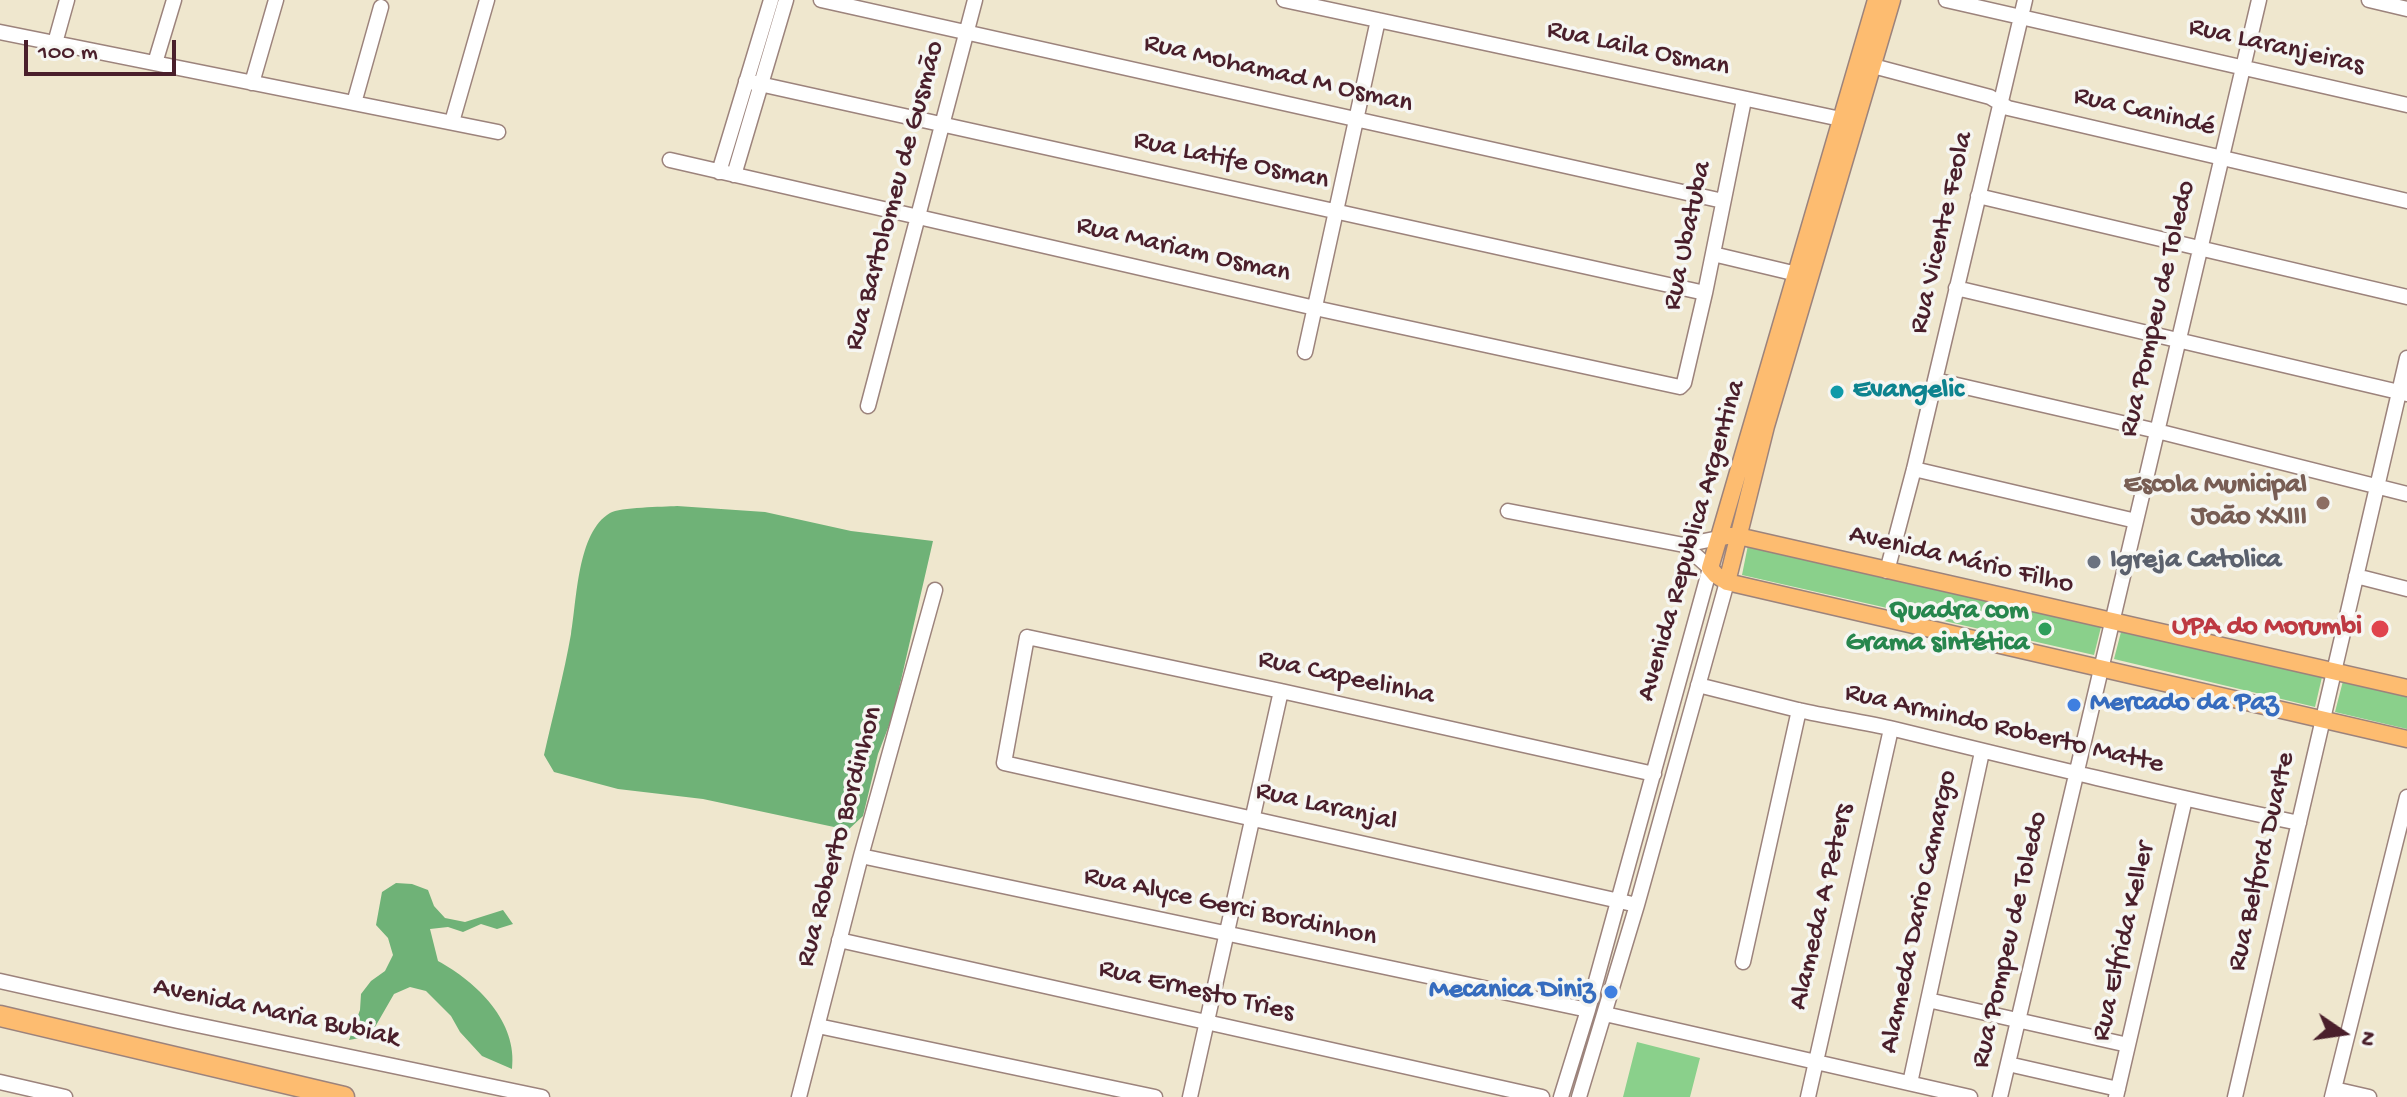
<!DOCTYPE html>
<html>
<head>
<meta charset="utf-8">
<style>
  body { margin:0 }
  #map { position:relative; width:2407px; height:1097px; overflow:hidden; background:#efe7ce; font-family:"Gochi Hand",sans-serif }
  canvas { display:block }
  .north { position:absolute; left:2303px; top:993px; width:80px; height:80px; -webkit-text-stroke:6px #f6f6f2; paint-order:stroke; rotate:103deg; font-size:22px; font-weight:700; line-height:32px; text-align:center; color:#4a1f2b }
  .north::after { content:''; display:block; margin:auto; width:28px; height:36px; background:#4a1f2b; clip-path:polygon(50% 0,100% 100%,50% 72%,0 100%) }
  .scale { position:absolute; left:24px; top:40px; width:152px; height:36px; box-sizing:border-box; border:4px solid #4a1f2b; border-top:0; padding-left:10px; font-size:24px; line-height:28px; white-space:nowrap; color:#4a1f2b; -webkit-text-stroke:6px #f6f6f2; paint-order:stroke }
</style>
</head>
<body>
<div id="map">
<canvas width="2407" height="1097"></canvas>
<div class="north">N</div>
<div class="scale">100 m</div>
</div>
<script>
const context = document.querySelector('canvas').getContext('2d');
context.lineJoin = 'round';
function fill(path, color) {
  context.fillStyle = color;
  context.fill(path, 'evenodd');
}
function stroke(path, color, width, dash) {
  context.strokeStyle = color;
  context.lineWidth = width;
  context.lineCap = dash ? 'butt' : 'round';
  context.setLineDash(dash || []);
  context.stroke(path);
}
function label(font, color, halo, rows, align = 'center') {
  context.font = font + ' "Gochi Hand",sans-serif';
  context.lineWidth = 7;
  context.setLineDash([]);
  context.textBaseline = 'middle';
  context.strokeStyle = halo;
  context.fillStyle = color;
  for (const [text, x, y, turn = 0] of rows) {
    context.save();
    context.translate(x, y);
    context.rotate((+turn || 0) * Math.PI / 180);
    context.textAlign = isNaN(turn) ? turn : align;
    if (halo) context.strokeText(text, 0, 0);
    context.fillText(text, 0, 0);
    context.restore();
  }
}
fill(new Path2D(`
  M1748,545L2101,627L2094,655L1742,575Z
  M2121,632L2322,677L2315,707L2114,659Z
  M2343,681L2407,696V729L2335,712Z
  M1637,1042L1700,1058L1690,1097H1623Z`), '#8ad08b');
fill(new Path2D(`
  M677,506L765,512L851,531L933,541L893,715L878,754L863,816L848,830L703,799L618,789L554,772L544,755C553,715 564,674 571,634C577,601 577,532 610,513C620,507 663,507 677,506Z
  M396,883L412,884L428,890L434,906L445,918L465,922L503,910L513,924L497,929L481,924L463,932L448,927L430,929L438,961C477,982 518,1022 512,1069L482,1056L460,1032L451,1016L426,991L410,987L394,994L375,1027L366,1020L365,1037L349,1040L360,1010L361,994L371,981L385,971L393,955L388,938L376,925L382,892Z`), '#6fb277');
const minor = new Path2D(`
  M821,0L1723,201
  M1284,0L1850,121
  M1946,0L2407,105
  M2369,0L2407,9
  M0,32L498,132
  M55,43L67,0
  M1864,58L1873,66L1990,97L2008,108L2407,201
  M155,63L174,0
  M746,81L1705,293
  M252,83L276,0
  M354,103L381,7
  M452,122L487,0
  M670,160L1315,308L1680,387L1684,383L1705,293L1744,100
  M719,172L771,0
  M734,175L786,0
  M1978,196L2407,297
  M1713,254L1797,274
  M1956,288L2407,394
  M1305,352L1378,20
  M1935,380L2157,431L2407,494
  M868,406L975,0
  M1914,469L2136,521
  M1508,511L1684,545L1719,538
  M1887,571L1914,469L2025,0
  M2356,576L2407,589
  M1698,685C1731,693 1765,702 1798,710C1830,717 1863,722 1894,729C2029,762 2164,795 2299,823
  M861,856L1588,1010
  M1637,905L1004,763L1027,637L1281,691L1654,774
  M839,940L1542,1097
  M1743,962L1799,710
  M0,981L178,1021L542,1097
  M1928,1000L2128,1045
  M1605,1014L1970,1097
  M818,1026L1155,1097
  M2008,1064L2118,1089
  M0,1082L65,1097
  M1910,1083L1982,752
  M2334,1089L2369,1097
  M799,1097L861,856L935,590
  M1190,1097L1281,691
  M1561,1097L1588,1010L1710,568L1684,545
  M1579,1097L1637,905L1727,582
  M1808,1097L1891,729
  M2000,1097L2259,0
  M2116,1097L2185,799
  M2235,1097L2407,358
  M2332,1097L2407,797`);
const major = new Path2D(`
  M1876,0L1710,568L1716,575L1727,582L2407,739
  M1719,538L1726,536H1738L2407,688
  M1727,582L1766,426L1892,0`);
const highway = new Path2D(`
  M0,1016L344,1097`);
stroke(minor, '#9c837c', 17);
stroke(major, '#9c837c', 19);
stroke(highway, '#9c837c', 23);
stroke(minor, '#fff', 14);
stroke(major, '#fdbc70', 16);
stroke(highway, '#fdbc70', 20);
for (const [x, y, r, color] of [
  [1837,392,8,"#0f9aa8"],
  [2323,503,8,"#8d6e63"],
  [2094,562,8,"#6b7280"],
  [2045,629,8,"#2e9e5b"],
  [2380,629,10,"#e0444e"],
  [2074,705,8,"#3f7fe0"],
  [1611,992,8,"#3f7fe0"]
]) {
  const dot = new Path2D();
  dot.arc(x, y, r, 0, 2 * Math.PI);
  context.fillStyle = color;
  context.fill(dot);
  stroke(dot, '#f6f6f2', 3);
}
label('28px', '#4a1f2b', '#f6f6f2', [
  ["Rua Laranjeiras",2276,48,13],
  ["Rua Laila Osman",1638,50,12],
  ["Rua Mohamad M Osman",1278,75,13],
  ["Rua Canindé",2144,113,13],
  ["Rua Latife Osman",1231,162,12],
  ["Rua Bartolomeu de Gusmão",896,196,-75],
  ["Rua Vicente Feola",1943,233,-77],
  ["Rua Ubatuba",1689,236,-78],
  ["Rua Mariam Osman",1183,251,13],
  ["Rua Pompeu de Toledo",2159,309,-77],
  ["Avenida Republica Argentina",1693,541,-74],
  ["Avenida Mário Filho",1961,561,13],
  ["Rua Capeelinha",1346,679,12],
  ["Rua Armindo Roberto Matte",2004,730,13],
  ["Rua Laranjal",1326,808,13],
  ["Rua Roberto Bordinhon",841,837,-75],
  ["Rua Belford Duarte",2263,862,-77],
  ["Alameda A Peters",1823,907,-77],
  ["Rua Alyce Gerci Bordinhon",1230,908,12],
  ["Alameda Dario Camargo",1920,912,-78],
  ["Rua Pompeu de Toledo",2011,940,-77],
  ["Rua Elfrida Keller",2125,942,-77],
  ["Rua Ernesto Tries",1196,992,13],
  ["Avenida Maria Bubiak",276,1014,12]
]);
label('bold 28px', '#0d838f', '#f6f6f2', [
  ["Evangelic",1853,392]
], 'left');
label('bold 28px', '#785e54', '#f6f6f2', [
  ["Escola Municipal",2307,487],
  ["João XXIII",2307,519]
], 'right');
label('bold 28px', '#5b616d', '#f6f6f2', [
  ["Igreja Catolica",2110,562]
], 'left');
label('bold 28px', '#27864d', '#f6f6f2', [
  ["Quadra com",2029,613],
  ["Grama sintética",2029,645]
], 'right');
label('bold 28px', '#be3a42', '#f6f6f2', [
  ["UPA do Morumbi",2362,629]
], 'right');
label('bold 28px', '#366cbe', '#f6f6f2', [
  ["Mercado da Paz",2090,705],
  ["Mecanica Diniz",1595,992,"right"]
], 'left');
</script>
</body>
</html>
